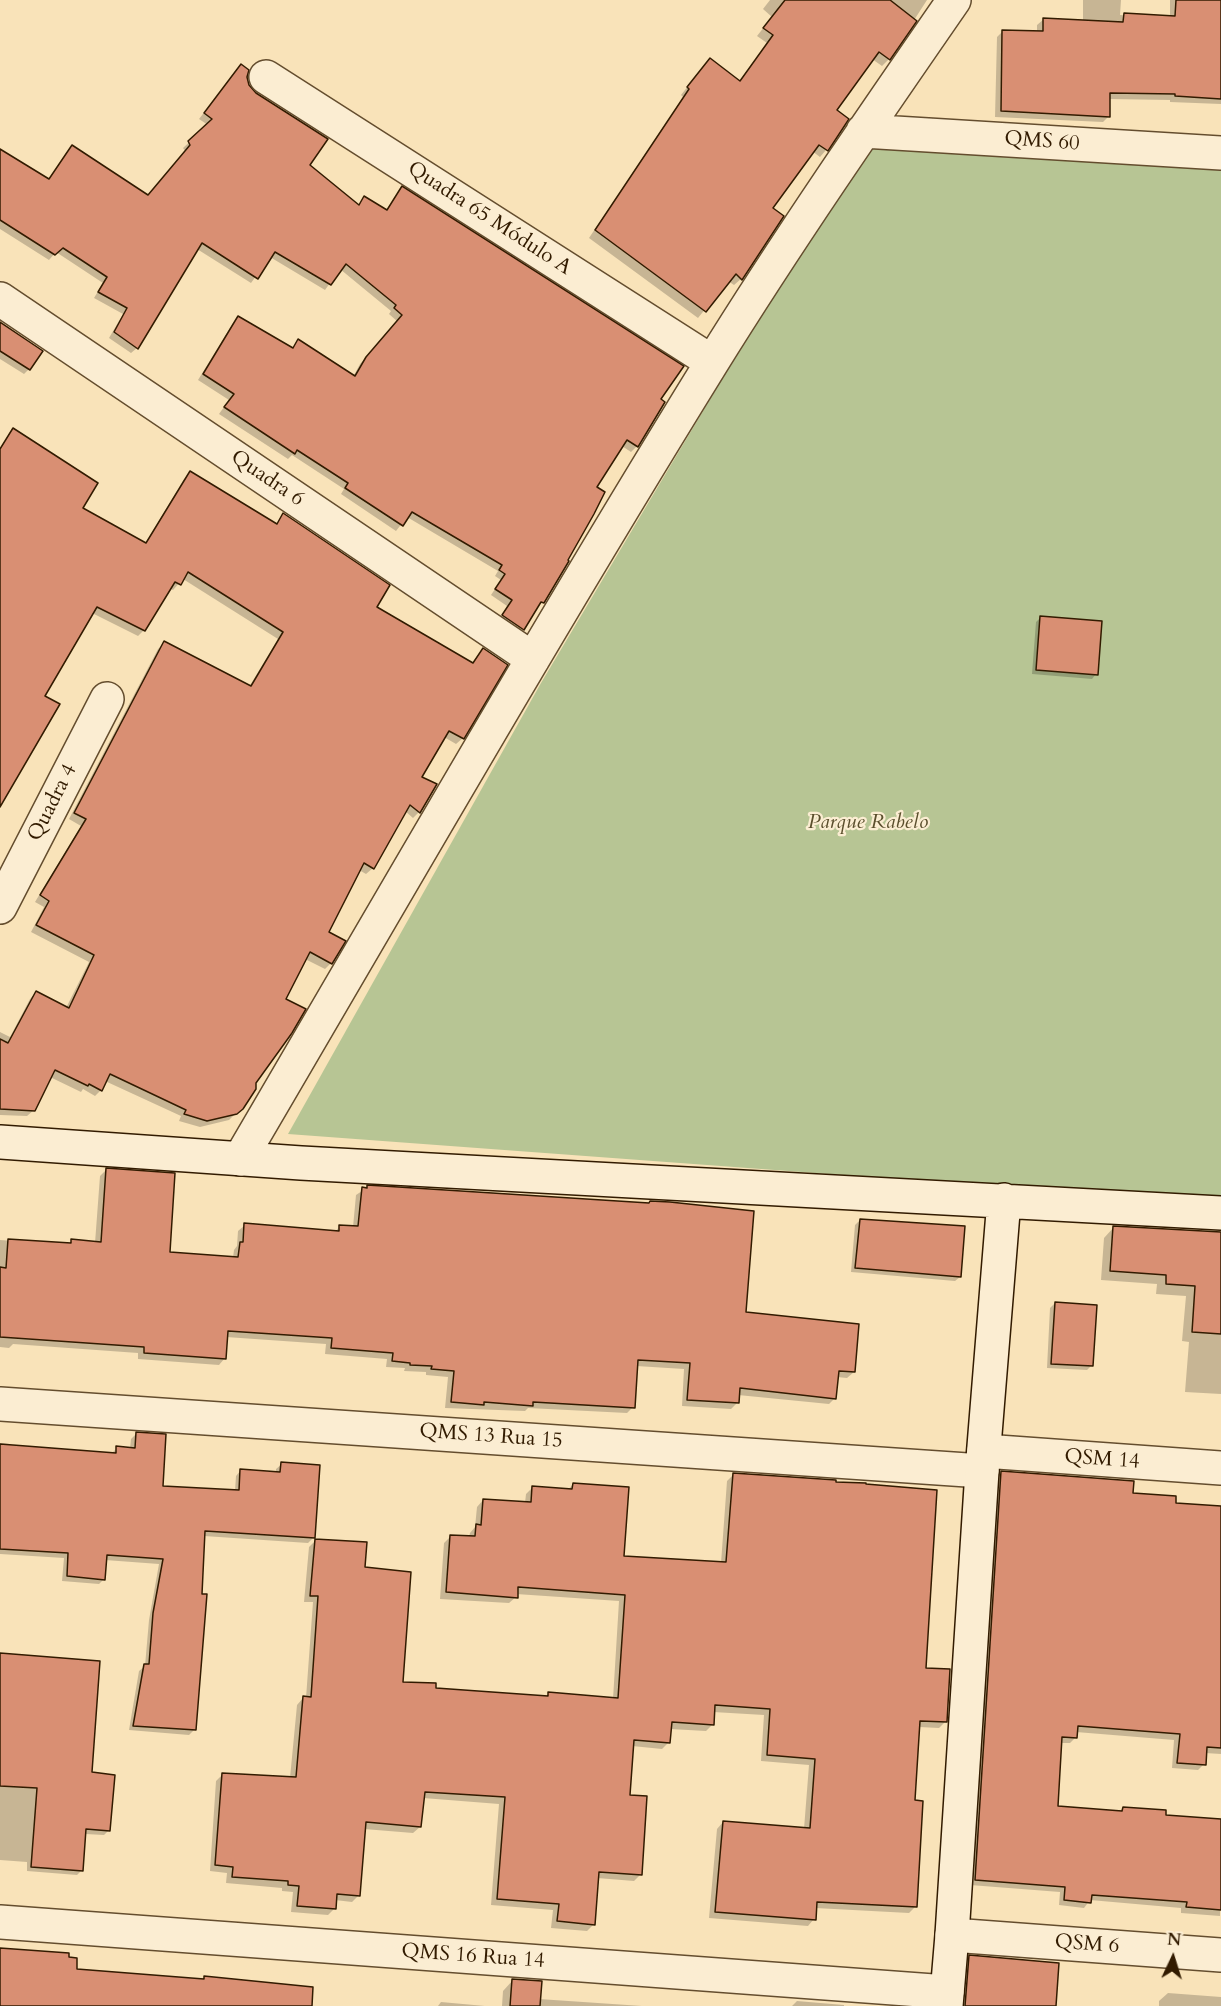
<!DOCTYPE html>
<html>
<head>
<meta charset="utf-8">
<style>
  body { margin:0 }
  #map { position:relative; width:1221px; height:2006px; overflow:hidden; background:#f9e3b9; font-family:Cardo,serif }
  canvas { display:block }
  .north { position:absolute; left:1143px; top:1928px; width:60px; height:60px; -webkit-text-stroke:4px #fbedd2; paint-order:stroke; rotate:4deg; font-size:16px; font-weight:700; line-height:24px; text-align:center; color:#321b00 }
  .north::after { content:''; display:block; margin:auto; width:21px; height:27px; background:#321b00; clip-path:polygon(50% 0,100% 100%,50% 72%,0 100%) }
</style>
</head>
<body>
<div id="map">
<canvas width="1221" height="2006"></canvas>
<div class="north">N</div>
</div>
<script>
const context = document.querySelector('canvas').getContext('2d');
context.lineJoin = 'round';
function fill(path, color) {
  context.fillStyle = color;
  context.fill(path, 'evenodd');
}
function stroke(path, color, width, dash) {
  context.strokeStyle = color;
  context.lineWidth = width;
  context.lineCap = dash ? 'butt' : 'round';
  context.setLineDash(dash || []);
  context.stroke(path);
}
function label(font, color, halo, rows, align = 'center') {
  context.font = font + ' Cardo,serif';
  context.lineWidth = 4.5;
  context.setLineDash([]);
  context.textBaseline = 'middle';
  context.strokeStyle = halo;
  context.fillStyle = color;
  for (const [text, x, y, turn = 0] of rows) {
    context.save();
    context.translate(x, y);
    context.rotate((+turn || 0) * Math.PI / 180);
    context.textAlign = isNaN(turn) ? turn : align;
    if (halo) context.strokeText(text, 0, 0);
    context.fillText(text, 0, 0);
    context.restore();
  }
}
fill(new Path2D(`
  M865,139L1221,159V1203L288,1134L541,683Z`), '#b7c594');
fill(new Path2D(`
  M770,0H927L889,59L882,66L872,59L835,111L847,120L826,150L820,157L812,151L770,208L741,279L734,285L728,281L698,318L589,238L683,97L681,95L703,67L739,82L767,43L757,36L772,17L763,9Z
  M1083,0H1121L1120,15L1170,17V0H1221V104L1170,102V100L1109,99V116L1103,122L995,117L997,37L1003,31L1037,33V25L1044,19L1083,21Z
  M236,71L246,77L248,86L308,166L358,206L364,198L386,211L402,188L659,400L637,446L631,452L622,446L595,488L543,602L536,607L518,635L498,622L507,606L491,595L501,580L495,576L498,571L407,517L396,531L341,494L344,489L292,455L288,459L219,414L229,400L198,380L233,323L239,318L292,348L298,341L353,377L360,364L398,322L389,314L391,311L340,269L325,290L270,257L251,283L197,249L137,348L131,353L109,338L123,314L94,298L103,283L56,252L49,260L0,229V149L48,180L67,152L147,197L186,152L183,148L208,125L199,119Z
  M0,333L29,369L24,374L0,359Z
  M13,430L81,509L145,544L184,479L190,473L275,525L283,515L375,607L471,664L483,649L463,738L456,744L444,737L420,777L419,812L413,818L405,811L373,868L366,874L359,870L327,933L331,963L325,969L305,959L283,999L255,1082L241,1108L229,1120L200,1127L179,1121L181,1116L105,1081L101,1090L95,1096L83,1089L81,1092L50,1077L34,1110L27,1116L0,1115V1032L10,1037L30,999L36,992L66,1008L89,962L31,932L44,907L35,902L81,826L69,819L158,649L164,643L249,687L278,639L183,579L173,590L169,588L144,630L138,636L92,613L43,696L0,798V448Z
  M1041,617L1096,674L1092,679L1032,674L1036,622Z
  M106,1170L168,1254L233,1258L234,1250L237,1246L238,1231L245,1225L335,1232L340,1226L353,1227L356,1195L368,1187L744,1314L854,1372L847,1378L837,1377L835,1398L829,1404L738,1395L737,1403L731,1409L682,1406L684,1369L636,1366L633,1407L627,1413L528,1408L525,1411L445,1408L448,1377L426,1375V1372L404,1371L405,1368L386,1367L387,1359L325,1354L326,1344L226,1337L225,1358L219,1365L138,1359V1353L13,1344L9,1348L0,1347V1240L68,1245L72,1241L95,1243L100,1176Z
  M860,1220L960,1277L955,1281L851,1272L855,1225Z
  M1114,1227L1221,1233V1394L1185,1392L1189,1342L1182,1341L1186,1296L1156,1294L1157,1284L1101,1280L1104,1238Z
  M1055,1303L1092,1365L1087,1370L1047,1368L1050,1308Z
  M136,1434L161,1487L235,1491L236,1476L241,1470L276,1473V1469L282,1464L313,1538L308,1543L204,1536L194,1730L189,1735L129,1730L139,1671L145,1666L149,1620L159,1564L105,1560L104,1579L99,1584L62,1581L64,1558L0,1554V1443L9,1444V1446L111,1454L117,1448L130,1449L131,1439Z
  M1001,1473L1131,1494L1174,1505L1221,1508V1754L1205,1753L1204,1764L1198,1770L1172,1768L1174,1740L1076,1732V1737L1070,1743H1060L1056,1807L1119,1813L1123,1808L1164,1816L1221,1820L1220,1916L1181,1913V1908L1090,1900L1084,1908L1059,1905L1060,1892L970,1885L995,1479Z
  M734,1474L925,1669L945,1722L939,1728L919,1727L913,1802L915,1907L909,1913L815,1908L814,1919L808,1926L709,1918L717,1829L723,1822L804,1829L809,1765L761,1761L764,1715L713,1712L712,1725L706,1731L670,1729L669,1742L662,1749L632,1746L629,1797L641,1874L634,1881L597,1878L594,1924L587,1931L551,1928L553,1910L491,1905L499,1804L423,1798L420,1827L413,1833L364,1829L359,1895L352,1902L335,1900V1908L328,1915L291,1912L293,1892L282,1891V1888L226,1883L227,1873L210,1871L216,1781L223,1774L290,1778L297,1705L303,1698H306L313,1602H304L309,1547L315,1541L364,1569L402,1683L434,1690L545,1698L549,1693L613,1699L619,1601L516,1594V1597L509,1603L440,1599L444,1543L451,1536L469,1538L470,1533L475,1527L477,1507L483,1500L525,1503L526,1494L533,1487L568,1490L573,1484L622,1557L721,1563L727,1481Z
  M0,1655L90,1773L109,1830L104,1835L85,1834L82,1870L77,1875L27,1871V1862L0,1860Z
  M970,1957L1055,2006H960L964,1963Z
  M513,1980L539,1999L642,2006H502L503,1991Z
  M1168,1993L1221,1997V2006H1159V2001Z
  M797,2001L844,2005V2006H792Z
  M441,2002L485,2006H438Z`), '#0003');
const building = new Path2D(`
  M785,0H890L917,21L890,60L879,52L837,110L849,119L828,151L819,145L773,208L784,216L742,280L736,274L706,312L595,230L689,89L687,87L710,58L740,81L773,35L763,28Z
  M1176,0H1221V99L1175,96V94L1110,93V117L1001,111L1002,30L1043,31V18L1123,22L1124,13L1175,16Z
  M241,64L249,70L247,77L249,85L256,93L328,139L310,165L359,205L364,196L387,210L402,186L684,366L661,399L665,402L638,447L627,440L597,487L605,492L594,514L568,560L569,561L544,603L541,602L524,630L502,615L512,600L495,589L505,574L499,570L502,565L412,512L403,526L345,488L348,483L297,450L295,454L224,407L234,394L203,374L238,316L293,348L298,339L355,376L366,357L402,315L394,308L396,305L346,264L331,285L275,252L258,279L202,243L138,349L114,332L127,308L98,292L107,277L63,248L55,255L0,220V149L49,179L72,145L148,195L190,145L188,141L212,119L204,113Z
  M0,322L43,351L30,370L0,351Z
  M13,428L98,483L83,508L146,543L190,471L277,524L283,513L390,585L377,607L473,663L483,648L508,665L464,739L449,731L422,777L437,784L420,813L410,805L374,869L364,863L329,932L346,941L332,964L310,952L286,999L306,1009L292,1033L256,1083V1089L243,1109L237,1114L207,1121L184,1114L186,1110L110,1074L102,1091L89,1084L88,1086L55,1070L35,1111L0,1109V1039L8,1043L36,991L69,1008L94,955L36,925L49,901L40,895L86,819L74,813L164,641L251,686L283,632L188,572L181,585L175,582L145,631L97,607L45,696L60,704L0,807V449Z
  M1040,616L1102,621L1098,675L1036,670Z
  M106,1168L175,1173L170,1252L238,1257L240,1242H243L244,1223L339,1231V1225L358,1226L362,1187L367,1188V1185L649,1203L650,1201L670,1202L754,1211L746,1312L859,1324L855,1372L839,1371L836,1399L740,1388L739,1403L687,1400L690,1363L638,1360L635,1408L533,1402V1406L484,1402V1405L451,1402L454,1371L431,1369L432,1366L410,1365V1363L392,1361L393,1353L331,1348L332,1338L228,1331L226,1359L144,1353V1347L0,1337V1267L6,1268L8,1239L71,1243V1239L101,1242Z
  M860,1219L965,1226L961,1277L855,1268Z
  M1113,1226L1221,1232V1334L1192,1332L1195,1286L1166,1284V1275L1110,1271Z
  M1055,1302L1097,1305L1093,1366L1051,1364Z
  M136,1432L166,1434L163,1486L239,1490L240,1469L280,1472L281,1462L320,1465L315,1538L205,1531L202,1594H207L196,1730L133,1726L144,1664H149L153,1613L163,1559L107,1555L105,1580L67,1576L68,1553L0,1549V1444L116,1453V1446L135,1448Z
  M1001,1471L1134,1481L1133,1493L1176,1496V1503L1221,1506V1748L1207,1747L1206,1765L1177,1763L1180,1734L1078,1726L1077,1738L1062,1737L1058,1806L1122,1811L1123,1807L1166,1810V1815L1221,1819V1910L1186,1907L1187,1902L1092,1895L1091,1903L1064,1900L1065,1887L975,1880Z
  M733,1473L836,1480V1482L866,1483V1484L937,1490L926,1668L950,1669L947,1722L920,1721L915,1800L923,1801L917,1907L817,1902L816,1920L715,1912L723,1821L810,1828L815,1759L767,1755L770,1709L715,1705L714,1725L672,1722L670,1743L634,1740L630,1795L647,1796L642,1875L599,1872L595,1925L557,1921L559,1904L497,1899L505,1797L425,1792L421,1827L366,1822L360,1896L337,1894L336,1909L297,1906L299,1886L288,1885V1881L232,1877L233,1867L215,1865L222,1773L296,1777L303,1696L311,1697L318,1596H310L315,1539L367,1542L365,1567L411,1572L403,1682L436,1683V1688L548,1696V1692L618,1698L625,1595L518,1587V1598L446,1592L450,1535L475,1536L476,1524L481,1525L483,1499L531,1502L532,1486L572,1489L573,1483L629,1487L624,1556L726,1562Z
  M0,1653L100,1661L92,1772L115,1775L110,1831L86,1829L83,1871L31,1867L37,1788L0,1786Z
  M0,1948L69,1953V1957L77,1958V1969L204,1979V1976L313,1987L312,2006H0Z
  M969,1955L1059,1963L1056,2006H965Z
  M512,1979L542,1981L540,2006H510Z`);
fill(building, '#d98f73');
stroke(building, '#321b00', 1.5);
const street = new Path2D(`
  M266,77L712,362
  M863,131L1221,153
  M0,299L533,659
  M0,907L107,699
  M240,1159C396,893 549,626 711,364C788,240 871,120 954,0
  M0,1404L982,1471
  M984,1451L1221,1468
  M0,1922L947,1992
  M952,1935L1221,1955`);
const secondary = new Path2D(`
  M0,1142L301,1163L1221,1213
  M946,2006L952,1935L982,1471L1004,1200`);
stroke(street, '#644d2e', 36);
stroke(secondary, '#321b00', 36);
stroke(street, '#fbedd2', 33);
stroke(secondary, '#fbedd2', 33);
label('21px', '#321b00', '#fbedd2', [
  ["QMS 60",1042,142,4],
  ["Quadra 65 Módulo A",489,219,33],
  ["Quadra 6",267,479,34],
  ["Quadra 4",53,803,-63],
  ["QMS 13 Rua 15",491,1437,4],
  ["QSM 14",1102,1460,4],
  ["QSM 6",1087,1945,4],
  ["QMS 16 Rua 14",473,1957,4]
]);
label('italic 21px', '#5a4e2c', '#fbedd2', [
  ["Parque Rabelo",868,823]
]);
</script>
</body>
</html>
